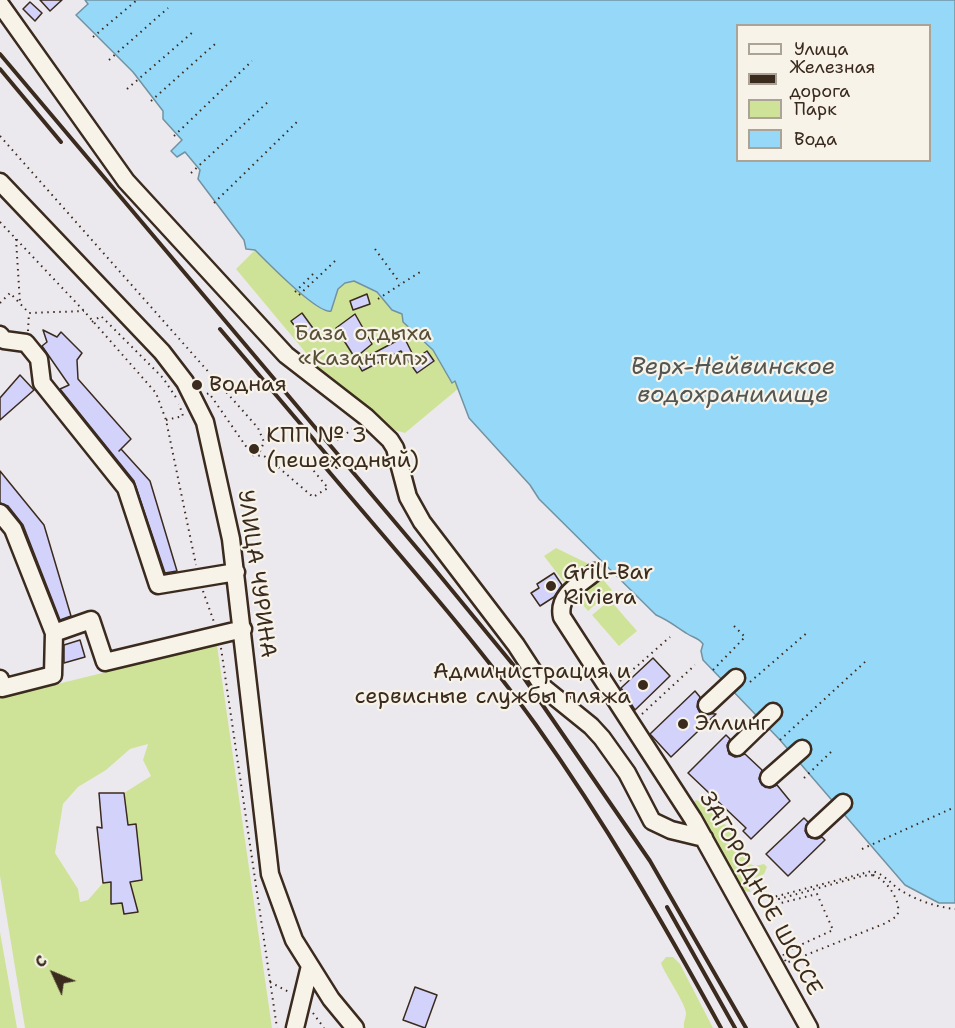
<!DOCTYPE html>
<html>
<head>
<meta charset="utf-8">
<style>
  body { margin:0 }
  #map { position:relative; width:955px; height:1028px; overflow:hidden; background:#ece9ee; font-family:"Shantell Sans",sans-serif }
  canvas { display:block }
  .legend { position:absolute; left:736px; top:24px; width:195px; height:138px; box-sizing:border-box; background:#f7f3e8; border:2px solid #aca397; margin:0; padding:8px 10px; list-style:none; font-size:18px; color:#3b2a1e }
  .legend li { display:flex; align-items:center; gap:12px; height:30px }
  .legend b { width:30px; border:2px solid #aca397 }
  .north { position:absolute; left:24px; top:944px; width:60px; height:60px; -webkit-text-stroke:4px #f7f3e8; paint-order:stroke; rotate:314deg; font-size:16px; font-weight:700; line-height:24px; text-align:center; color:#3b2a1e }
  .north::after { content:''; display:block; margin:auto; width:21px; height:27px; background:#3b2a1e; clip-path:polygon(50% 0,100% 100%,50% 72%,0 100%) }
</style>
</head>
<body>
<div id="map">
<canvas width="955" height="1028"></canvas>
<ul class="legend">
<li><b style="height:8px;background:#f7f3e8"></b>Улица</li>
<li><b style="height:8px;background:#3b2a1e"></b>Железная дорога</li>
<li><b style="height:16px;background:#cfe398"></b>Парк</li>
<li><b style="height:16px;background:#96d8f8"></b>Вода</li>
</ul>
<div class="north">С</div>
</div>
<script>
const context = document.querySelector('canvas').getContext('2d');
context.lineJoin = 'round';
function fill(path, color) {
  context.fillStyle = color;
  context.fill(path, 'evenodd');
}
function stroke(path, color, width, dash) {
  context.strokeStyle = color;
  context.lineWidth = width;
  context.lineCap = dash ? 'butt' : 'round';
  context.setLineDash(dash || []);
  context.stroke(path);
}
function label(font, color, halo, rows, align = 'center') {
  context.font = font + ' "Shantell Sans",sans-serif';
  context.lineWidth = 4.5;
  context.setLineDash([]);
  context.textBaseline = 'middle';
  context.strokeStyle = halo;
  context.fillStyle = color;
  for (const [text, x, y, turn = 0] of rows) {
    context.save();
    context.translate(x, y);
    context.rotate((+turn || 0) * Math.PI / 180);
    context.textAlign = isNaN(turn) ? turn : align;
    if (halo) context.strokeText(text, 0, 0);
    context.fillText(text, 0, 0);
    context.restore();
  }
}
fill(new Path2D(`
  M255,250C267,262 319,316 331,311L338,289L345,283L354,281L377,293L392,310L403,314V322C414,334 428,343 438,357C444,365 445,374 452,383L455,381L459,388L405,433L391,429L326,377L236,269Z
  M556,548L593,566L567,586L544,556Z
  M599,575L612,590L588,611L575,595Z
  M610,600L637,631L619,646L592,615Z
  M217,645L272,1028H25L0,876V698ZM148,744L143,760L151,776L124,793L128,825H136L142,880L130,883L138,912L124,914L122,903L111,904V882L103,883L88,900L80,902L78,889L55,853L63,804L78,787L106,770L130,749Z
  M696,800L705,804L741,841L750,864L755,866L764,864L767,867L764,874L745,882L751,892L743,891L692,803Z
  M0,932L17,1028H0Z
  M666,957H673L680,964L713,1028H684C683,1022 686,1018 686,1013C685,1002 665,975 661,963Z`), '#cfe398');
const water = new Path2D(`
  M85,0H955V903H939L905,885L780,740L703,660L701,651L703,644C698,637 693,638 686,633C675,626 668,620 656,615L539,499L530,485L469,418L455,381L452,383L433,350L403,322L402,314L392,310L377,292L354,281L345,283L338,289L331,311C318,315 267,262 255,250L246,249L244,240L198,179L200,170L185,152L177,157L171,151L182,140L163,119V111L133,72L76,15L88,4ZM738,26H930V160H738Z`);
fill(water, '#96d8f8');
stroke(water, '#7292a1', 1.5);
const building = new Path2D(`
  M40,0H62L50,11Z
  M30,2L42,13L35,21L23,9Z
  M367,294L370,304L353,310L350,301Z
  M302,313L315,331L304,339L291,321Z
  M355,314L372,344L355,358L336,328Z
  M43,330L57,337L61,332L82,353L77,360L78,379L131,439L119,451L121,449L150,481L177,571L165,573L134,481L60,389L69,385L42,346L47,342Z
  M404,337L415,359L427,351L434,361L417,373L401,351L362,371L357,362Z
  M20,375L34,390L0,420V398Z
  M0,471L44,525L71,616L60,620L23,525L8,506L0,503Z
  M554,573L562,585L554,597L540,606L531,593L539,588L537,584Z
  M80,640L85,657L64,663V645Z
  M653,658L670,676L635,710L621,688Z
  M695,691L700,697L697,707L700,713L716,714L671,757L650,734Z
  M726,735L730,739L727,745L729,754L735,757L745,754L762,770L759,779L762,785L770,788L777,785L790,801L751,839L743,831L746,828L688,773Z
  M99,793H124L128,825L136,824L142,880L130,882L138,912L124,914L122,903L111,904V882L103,883L97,827L102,828Z
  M804,818L808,822L805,831L808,837L817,839L822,837L825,840L788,876L766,854Z
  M415,987L437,995L425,1028L403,1020Z`);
fill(building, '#d2d2fb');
stroke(building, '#3b2a1e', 1.5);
const minor = new Path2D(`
  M0,4L126,181L286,355L366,417L390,440L395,448L408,497L422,522L516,645L544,688L591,726L602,738L627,773L652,821L671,830L704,838
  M0,182L162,352L185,382L205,422L231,539L270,874L294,940L331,999L355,1028
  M0,335L4,340L26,343L39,359L42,383L126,488L158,585L236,572
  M0,513L13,529L54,633L91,620L105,662L243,629
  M595,572C580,584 557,595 562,617L693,819L809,1028
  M0,679L2,688L53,675L54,633
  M707,705L736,678
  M737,747L773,712
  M769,778L802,749
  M815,829L843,803
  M295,1028L310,966`);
stroke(minor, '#3b2a1e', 21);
stroke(new Path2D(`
  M93,37L137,0
  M109,60L168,8
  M127,89L193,32
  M151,101L215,44
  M0,136L258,428L264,442L258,456
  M174,136L252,61
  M191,173L269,101
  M214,203L298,121
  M0,222L84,311L156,393L166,420L196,565
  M16,239L20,303
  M375,249L400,283
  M295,292L313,274
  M299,295L335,261
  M378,299L420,272
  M0,303L10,293L29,313L84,311
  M92,322L101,316L163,378L177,399
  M28,331L29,313
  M207,394L209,393L252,455L264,456L271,461L313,497L328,488L308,464
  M166,420L183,416L179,404
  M337,440L357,426
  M203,591L214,622
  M221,648L277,1028
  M713,670L745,637L733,625
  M620,681L670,637
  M750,682L809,631
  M642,714L695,665
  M780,740L866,661
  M804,778L832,751
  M862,849L955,807
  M873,875C886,879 903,902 897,916L886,923L786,963L783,953L833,930L817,894L781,903L779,899L862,876Z
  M770,898L872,871C884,874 890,883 900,890C916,900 936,907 955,909
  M270,982L289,992
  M313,1013L324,1028`), '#3b2a1e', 2, [1.5, 4.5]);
stroke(minor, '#f7f3e8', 16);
stroke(new Path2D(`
  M0,54L432,566L524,678L650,861L746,1028
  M0,69L61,142
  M220,329L337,467
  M320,461C393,548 470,633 536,725C605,822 664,924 721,1028
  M667,907L735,1028`), '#3b2a1e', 4);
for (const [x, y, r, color] of [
  [197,385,6,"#3b2a1e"],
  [254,449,6,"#3b2a1e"],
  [551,586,6,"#3b2a1e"],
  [643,685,6,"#3b2a1e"],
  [683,724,6,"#3b2a1e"]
]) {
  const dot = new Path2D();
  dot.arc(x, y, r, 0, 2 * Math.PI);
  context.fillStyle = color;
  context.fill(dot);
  stroke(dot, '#f7f3e8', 2);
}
label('22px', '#594f36', '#f7f3e8', [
  ["База отдыха",363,334],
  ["«Казантип»",363,359]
]);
label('22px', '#3b2a1e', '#f7f3e8', [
  ["Водная",209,385],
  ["КПП № 3",266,436],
  ["(пешеходный)",266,461],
  ["Grill-Bar",563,573],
  ["Riviera",563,598],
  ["Администрация и",631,672,"right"],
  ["сервисные службы пляжа",631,697,"right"],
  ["Эллинг",695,724]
], 'left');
label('22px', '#3b2a1e', '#f7f3e8', [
  ["УЛИЦА ЧУРИНА",256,574,82],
  ["ЗАГОРОДНОЕ ШОССЕ",760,894,61]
]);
label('italic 24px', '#525654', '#f7f3e8', [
  ["Верх-Нейвинское",733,368],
  ["водохранилище",733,396]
]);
</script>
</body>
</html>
